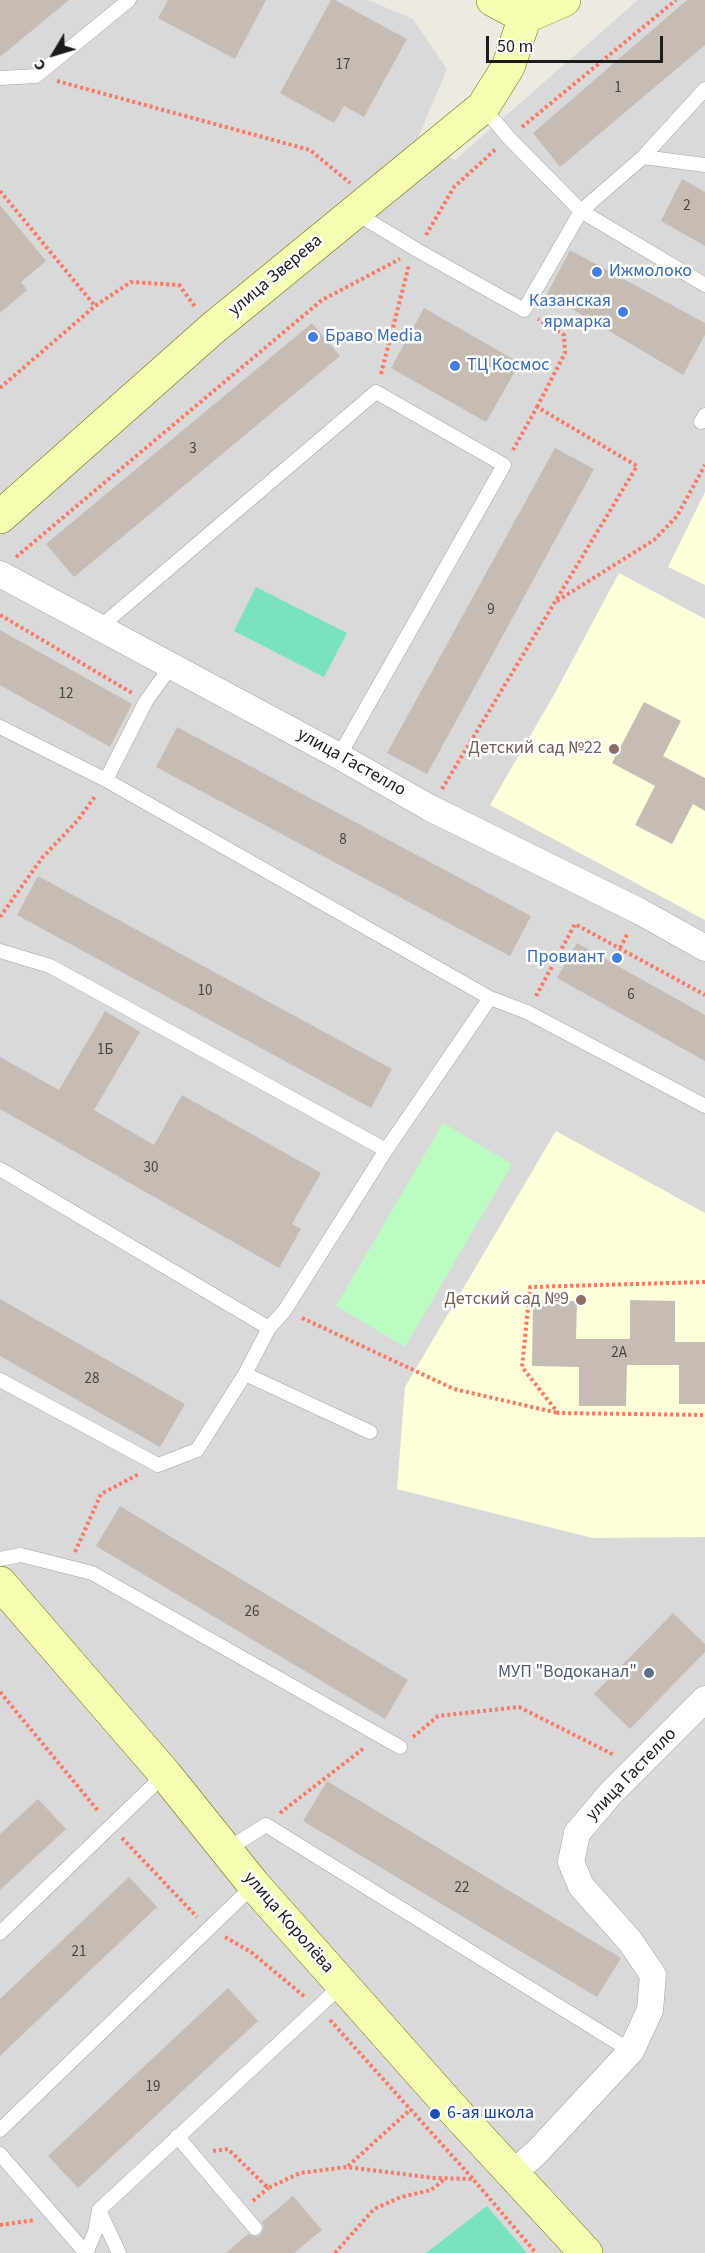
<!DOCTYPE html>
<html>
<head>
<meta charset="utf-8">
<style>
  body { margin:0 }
  #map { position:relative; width:705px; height:2253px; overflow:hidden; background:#eeeae1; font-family:"Source Sans 3",sans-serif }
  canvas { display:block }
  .north { position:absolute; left:24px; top:24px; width:60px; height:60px; -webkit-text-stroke:4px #fff; paint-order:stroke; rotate:232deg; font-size:16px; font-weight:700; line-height:24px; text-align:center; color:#1c1c1c }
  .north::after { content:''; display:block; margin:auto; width:21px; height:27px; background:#1c1c1c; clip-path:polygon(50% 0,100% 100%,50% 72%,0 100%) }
  .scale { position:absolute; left:486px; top:36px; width:177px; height:27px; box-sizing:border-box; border:3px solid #1c1c1c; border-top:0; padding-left:8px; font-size:18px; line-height:21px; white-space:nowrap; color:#1c1c1c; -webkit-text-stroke:4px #fff; paint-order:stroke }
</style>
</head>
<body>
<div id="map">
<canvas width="705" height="2253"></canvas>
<div class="north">С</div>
<div class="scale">50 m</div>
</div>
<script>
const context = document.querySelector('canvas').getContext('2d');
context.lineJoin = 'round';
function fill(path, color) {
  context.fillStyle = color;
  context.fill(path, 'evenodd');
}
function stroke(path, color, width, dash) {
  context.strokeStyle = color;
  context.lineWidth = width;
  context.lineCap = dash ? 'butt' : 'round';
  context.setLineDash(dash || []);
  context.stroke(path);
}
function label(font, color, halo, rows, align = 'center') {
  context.font = font + ' "Source Sans 3",sans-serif';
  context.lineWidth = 5;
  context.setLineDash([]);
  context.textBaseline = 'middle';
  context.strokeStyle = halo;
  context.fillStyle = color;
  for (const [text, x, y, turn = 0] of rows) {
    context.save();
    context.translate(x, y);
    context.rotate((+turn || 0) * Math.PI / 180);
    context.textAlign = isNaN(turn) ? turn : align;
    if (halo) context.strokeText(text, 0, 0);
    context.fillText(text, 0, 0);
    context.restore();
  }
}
fill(new Path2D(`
  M0,0H368L413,19L447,69L417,140L455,160L638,0H705V2253H0Z`), '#dad9d9');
fill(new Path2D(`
  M705,492V585L668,567Z
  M619,573L705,619V920L490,805L555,693Z
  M556,1131L705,1213V1537L593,1538L397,1489L405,1387Z`), '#feffd9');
fill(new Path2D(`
  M443,1123L512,1164L405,1347L336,1306Z`), '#bafcc2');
fill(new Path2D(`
  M256,587L347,633L324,677L234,631Z
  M487,2206L527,2253H426Z`), '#7ae2be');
fill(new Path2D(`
  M0,0H69L0,57Z
  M168,0H266L235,59L158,18Z
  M331,0H335L407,39L364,117L344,106L334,123L280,93Z
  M687,0H705V45L560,167L533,133Z
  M682,179L705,192V246L661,221Z
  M0,205L46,261L21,282L27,290L0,313Z
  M570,250L705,323V335L683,375L547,294Z
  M424,308L520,363L486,422L391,368Z
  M312,323L340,356L74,577L46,544Z
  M555,448L594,469L427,774L387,753Z
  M0,630L132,704L110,747L0,685Z
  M644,702L681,721L663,756L705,778V811L693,804L672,844L635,825L655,786L612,763Z
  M177,727L531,916L510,956L156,767Z
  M38,876L392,1069L371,1108L17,915Z
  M577,943L705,1015V1061L557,978Z
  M105,1011L140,1032L94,1110L154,1145L182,1095L321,1173L292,1224L301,1229L279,1268L0,1109V1057L59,1090Z
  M0,1299L185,1404L160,1447L0,1356Z
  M630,1300L675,1301V1342H705V1404H679V1365H627L626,1406H579V1367L532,1366L533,1301H577L576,1339H630Z
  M120,1506L408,1680L385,1719L96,1546Z
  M673,1613L705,1644V1652L630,1729L594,1694Z
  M327,1781L621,1958L597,1997L303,1821Z
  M38,1799L66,1829L0,1890V1834Z
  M129,1877L157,1907L0,2056V1999Z
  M228,1988L258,2021L78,2188L48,2156Z
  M293,2196L322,2230L294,2253H226L248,2234L256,2237L261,2234L264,2227L262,2222Z`), '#c6bcb4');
const service = new Path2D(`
  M0,78L36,76L129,0
  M483,107L509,138L581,211L705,285
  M643,157L705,165
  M354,212L417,250L524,310L581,211L643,157L705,89
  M701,422L705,415
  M100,627L376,392L504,465L339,756
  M0,727L106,780L490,998L527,1012L705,1106
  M106,780L146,701L172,665
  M0,951L50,966L386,1150
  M0,1169L269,1328
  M245,1374L370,1432
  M0,1380L158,1465L197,1450L245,1374L269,1328L285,1310L386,1150L490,998
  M0,1559L21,1555L92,1573L400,1747
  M226,1850L266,1825L631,2051
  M0,1933L165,1774
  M0,2130L254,1885
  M177,2136L255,2228
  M0,2154L86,2253
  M99,2210L119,2253
  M86,2253L95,2232L99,2210L342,1985`);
const minor = new Path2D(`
  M0,574L339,756L430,808L639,911L705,948
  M512,2174L536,2153L631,2051L650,2010L653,1975L630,1941L581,1886L571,1862L577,1833L611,1793L705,1699`);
const secondary = new Path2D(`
  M493,0L525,17
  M525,17L564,0
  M0,517L212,329L483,107L508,67L525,17L536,0
  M0,1583L165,1774L254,1885L451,2107L586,2253`);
stroke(service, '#a3a3a3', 15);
stroke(minor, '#a3a3a3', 27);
stroke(secondary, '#657600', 34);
stroke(new Path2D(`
  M57,81L310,150L350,183
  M522,127L676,0
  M0,191L95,306
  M426,235L454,187L496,149
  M381,374L409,265
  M0,388L95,306L131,282L179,285L196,308
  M537,407L565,353L564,335L538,319
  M16,557L322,300L400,259
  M557,601L654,540L677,516L705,465
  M0,615L132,693
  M442,789L637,466L537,407L513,450
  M0,917L42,858L78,820L96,795
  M620,948L628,933
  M536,996L575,924L705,995
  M705,1282L530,1287L522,1367L558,1413L705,1415
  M302,1318L454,1389L558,1413
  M75,1552L101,1494L139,1474
  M0,1692L99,1812
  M413,1737L438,1716L519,1707L614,1755
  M280,1813L364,1748
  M122,1838L197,1917
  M225,1937L251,1952L305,1997
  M330,2020L473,2179
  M213,2151L228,2149L268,2188L300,2173L347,2167L434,2178L473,2179L536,2253
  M348,2166L411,2109
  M253,2201L268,2188
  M0,2225L35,2220
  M335,2253L374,2209L401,2197L431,2190L445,2179`), '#ff7761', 4, [3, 3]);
stroke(service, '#fff', 14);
stroke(minor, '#fff', 26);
stroke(secondary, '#f6fcb0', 33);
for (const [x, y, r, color] of [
  [597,272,6,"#3f7fe0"],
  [623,312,6,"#3f7fe0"],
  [313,337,6,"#3f7fe0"],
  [455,366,6,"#3f7fe0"],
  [614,749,6,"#8d6e63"],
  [617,958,6,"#3f7fe0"],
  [581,1300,6,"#8d6e63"],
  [649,1673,6,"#5c6f8a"],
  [435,2114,6,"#1a4fb4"]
]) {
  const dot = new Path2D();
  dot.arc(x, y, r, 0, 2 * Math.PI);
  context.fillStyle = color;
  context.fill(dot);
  stroke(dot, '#fff', 2);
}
label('15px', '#464442', null, [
  ["17",343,66],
  ["1",618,89],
  ["2",687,207],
  ["3",193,450],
  ["9",491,611],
  ["12",66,695],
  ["8",343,841],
  ["10",205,992],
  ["6",631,996],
  ["1Б",105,1051],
  ["30",151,1169],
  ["2А",619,1354],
  ["28",92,1380],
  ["26",252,1613],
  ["22",462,1889],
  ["21",79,1953],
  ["19",153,2088]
]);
label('18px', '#366cbe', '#fff', [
  ["Ижмолоко",609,272],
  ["Казанская",611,302,"right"],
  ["ярмарка",611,323,"right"],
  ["Браво Media",325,337],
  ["ТЦ Космос",467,366],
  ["Провиант",605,958,"right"]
], 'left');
label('18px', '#1c1c1c', '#fff', [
  ["улица Зверева",276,276,-40],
  ["улица Гастелло",351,763,29],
  ["улица Гастелло",632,1775,-46],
  ["улица Королёва",288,1923,49]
]);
label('18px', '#785e54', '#fff', [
  ["Детский сад №22",602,749],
  ["Детский сад №9",569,1300]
], 'right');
label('18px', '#4e5e75', '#fff', [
  ["МУП \"Водоканал\"",637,1673]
], 'right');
label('18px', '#164399', '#fff', [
  ["6-ая школа",447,2114]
], 'left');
</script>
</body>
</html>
